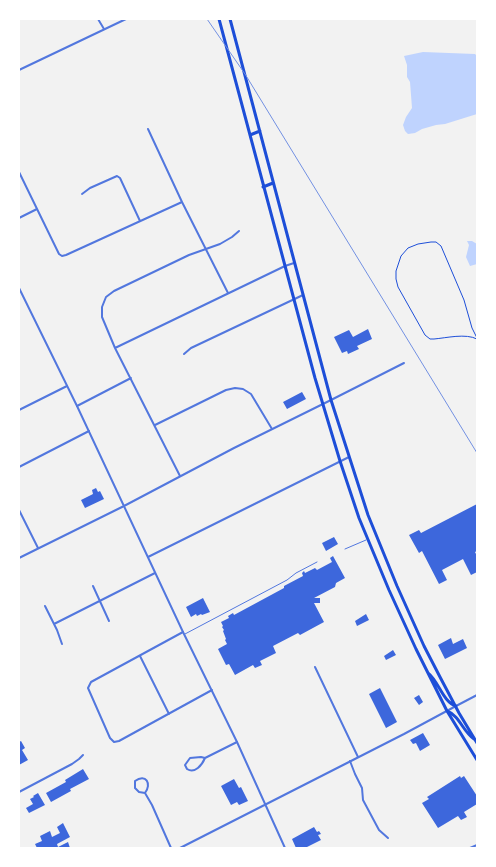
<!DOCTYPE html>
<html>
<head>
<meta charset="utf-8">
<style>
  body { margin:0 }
  #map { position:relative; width:496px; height:867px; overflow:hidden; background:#f2f2f2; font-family:"Public Sans",sans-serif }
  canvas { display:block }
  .frame { position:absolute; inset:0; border:20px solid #fff; pointer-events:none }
</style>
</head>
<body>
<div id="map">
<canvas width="496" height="867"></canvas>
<div class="frame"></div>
</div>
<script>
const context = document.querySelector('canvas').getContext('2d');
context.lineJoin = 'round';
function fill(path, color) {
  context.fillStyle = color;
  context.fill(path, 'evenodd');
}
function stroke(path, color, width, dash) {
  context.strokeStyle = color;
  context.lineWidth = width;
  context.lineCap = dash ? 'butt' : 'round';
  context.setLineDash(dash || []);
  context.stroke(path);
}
fill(new Path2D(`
  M423,52L475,54L477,56V114L445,124L436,125L422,129L415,133L408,134L405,131L403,125L406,117L412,108L410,82L407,77V65L404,56Z
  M467,241H472L477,244V264L470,266L466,257L469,245Z`), '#bfd3fe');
fill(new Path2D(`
  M368,329L372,339L357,346L359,349L348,354L347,351L342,353L334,337L349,330L353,337Z
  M302,392L306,399L287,409L283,402Z
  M96,488L98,492L100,491L104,499L85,508L81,500L93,494L92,490Z
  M477,504V551L475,552L477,556V572L471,575L463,559L442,570L447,580L439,584L422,551L419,553L409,535L419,530L421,533Z
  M334,537L338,544L326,551L322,543Z
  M333,556L345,578L336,583L335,587L314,598H320V603H314L324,622L300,635L298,633L273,646L276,653L260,661L262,665L255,668L253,665L235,675L229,664L226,665L218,649L227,644L225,640L226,639L223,631L224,630L222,627L223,626L221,622L229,618L228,616L233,613L234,615L284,588V586L303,576L302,573L304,571L305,573L315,568L317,570L332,562L330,558Z
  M203,598L210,612L202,615L201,614L197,616L196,614L191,617L186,607Z
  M366,614L369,620L357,626L355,621Z
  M451,638L453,644L463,639L467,648L445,659L438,645Z
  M393,650L396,655L386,660L384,656Z
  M380,688L397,722L386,728L369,694Z
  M419,695L423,702L419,705L414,698Z
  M423,733L430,745L420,751L416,743L413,744L410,740Z
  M21,741L25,748L22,750L28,760L19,765V742Z
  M83,769L89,779L70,789L71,791L51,802L46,793L66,782L65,780Z
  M460,776L461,778L464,776L477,796V804L464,812L467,817L461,820L458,816L438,828L422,803L429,799L427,797Z
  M234,779L239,788L241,787L248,801L239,805L237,802L231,805L221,786Z
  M38,793L45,805L29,813L26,808L33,804L30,799L34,797L33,796Z
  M63,823L70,837L57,844L58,847L68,842L70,848H37L35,844L42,841L40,836L50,831L52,837L60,833L57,827Z
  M314,827L317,832L319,831L321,834L318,835L321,840L305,848H296L292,839Z`), '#3d67dc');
stroke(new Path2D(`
  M477,338L472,328L464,300L441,246L436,242H431L418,244L408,248L401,256L396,271V279L398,287L425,335L430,339H434C446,338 466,333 477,339`), '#1d4ed8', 1);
stroke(new Path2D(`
  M345,549L366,540
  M185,634L287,580L296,573L317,562`), '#5277de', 1);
stroke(new Path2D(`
  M98,19L104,29
  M148,129L182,202L228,293
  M19,172L59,254L62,256L66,255L182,202
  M82,194L90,188L117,176L120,178L140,221
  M19,218L37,209
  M115,348L285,266L294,263
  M184,354L191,348L303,295
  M331,400L404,363
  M77,406L131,378
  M19,410L67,386
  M155,425L226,390L235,388L243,389L251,394L272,429
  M19,467L89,431
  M180,476L115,348L102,317V307L106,297L114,291L189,255L220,244L232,237L239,231
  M19,510L38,548
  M148,557L349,457
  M93,586L109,621
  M45,606L57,630L62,644
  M54,624L155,573
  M183,632L91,682L88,688L110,738L114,742L119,741L212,690
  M140,656L169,714
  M315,667L358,757
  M456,706L477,695
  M205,758C202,765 195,774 187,769L185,765L190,758L201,757L205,758L237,742
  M350,761L355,774L362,788L363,800L379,830L388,838
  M19,792L72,764L79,759L83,755
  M145,793C152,784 146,773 135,781V788L139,792L145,793L152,805L171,848
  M470,848L477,845`), '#5277de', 2);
stroke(new Path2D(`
  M19,70L126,19
  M19,288L77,406L183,632L237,742L285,848
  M19,558L124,506L234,448L331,400
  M180,848L404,734L456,706`), '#5277de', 2);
stroke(new Path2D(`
  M219,19L315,378L340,461L359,518L389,590L416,649L447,711L477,760
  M230,19L331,400L368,515L397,586L424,646L440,677L459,713L477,743
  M250,135L260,131
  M263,187L273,183
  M428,673C439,682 443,702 456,706
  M447,711C460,716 463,732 474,739`), '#1d4ed8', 3);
stroke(new Path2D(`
  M207,19L245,74L477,453`), '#7290e2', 1);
</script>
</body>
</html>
